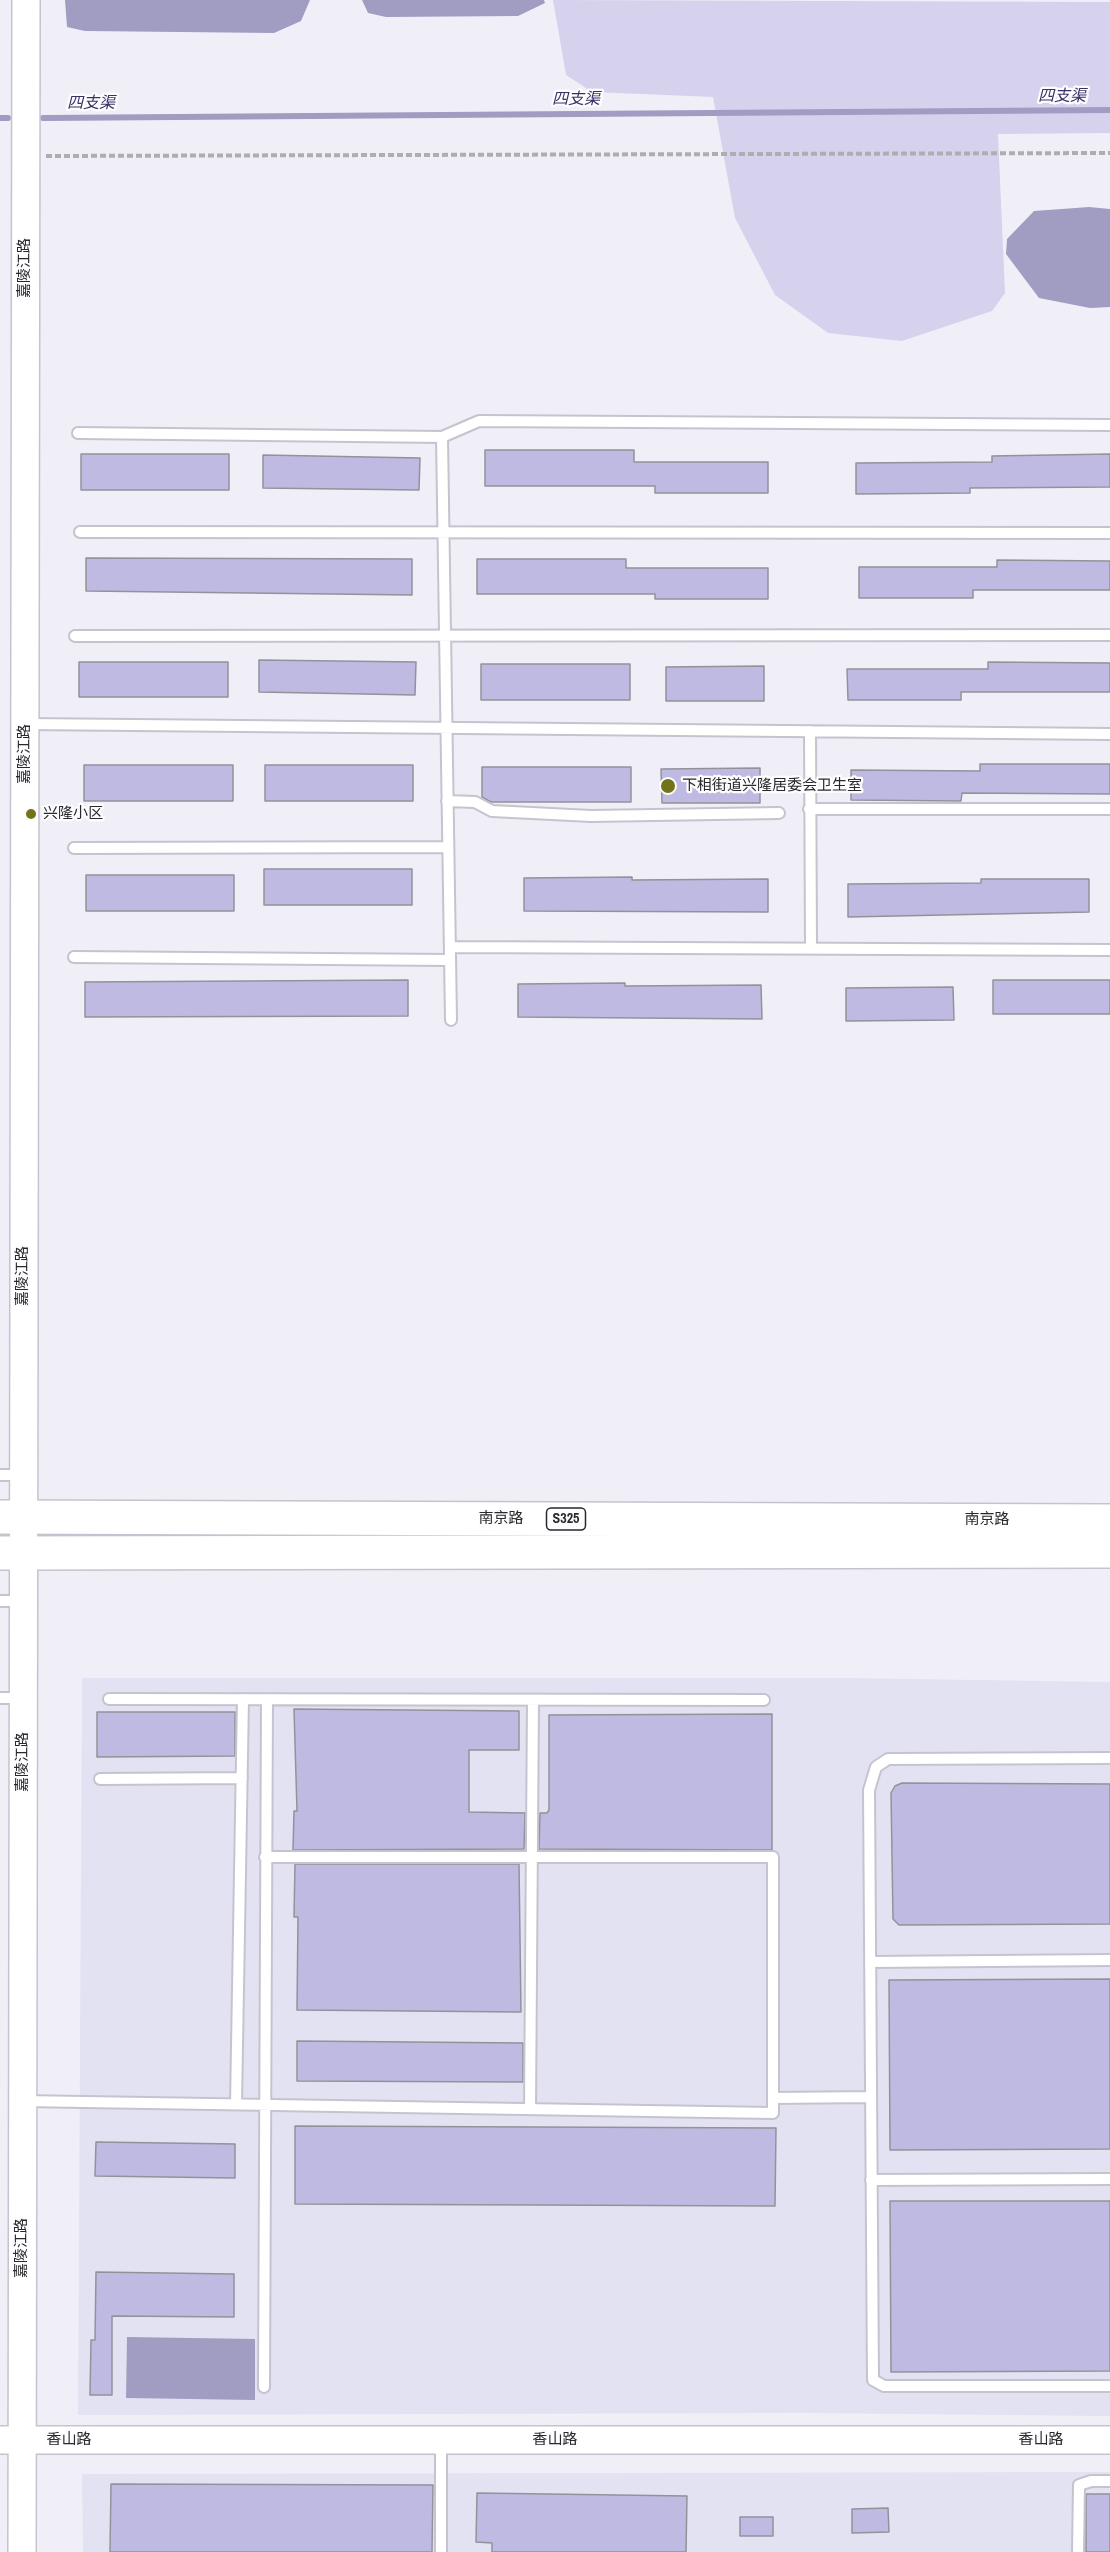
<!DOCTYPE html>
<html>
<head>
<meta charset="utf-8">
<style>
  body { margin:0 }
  canvas { display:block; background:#f0eff8 }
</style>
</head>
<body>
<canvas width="1110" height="2552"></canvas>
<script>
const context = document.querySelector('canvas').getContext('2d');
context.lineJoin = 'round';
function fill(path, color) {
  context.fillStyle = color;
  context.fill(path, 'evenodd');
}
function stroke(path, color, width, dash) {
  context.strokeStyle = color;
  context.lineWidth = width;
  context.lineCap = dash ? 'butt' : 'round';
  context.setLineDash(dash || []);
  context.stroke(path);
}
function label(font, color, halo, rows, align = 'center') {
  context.font = font + ' "Archivo Narrow","Noto Sans SC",sans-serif';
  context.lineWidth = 4.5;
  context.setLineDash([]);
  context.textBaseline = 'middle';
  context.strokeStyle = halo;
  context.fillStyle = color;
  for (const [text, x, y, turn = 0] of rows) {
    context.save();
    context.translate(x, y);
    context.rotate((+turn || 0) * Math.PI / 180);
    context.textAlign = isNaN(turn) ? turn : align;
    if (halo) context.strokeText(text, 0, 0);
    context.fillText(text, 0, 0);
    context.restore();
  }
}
fill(new Path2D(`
  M82,1678H849L1110,1682V2416L804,2413L78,2415Z
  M1110,2472V2552H83L82,2474Z`), '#e3e2f2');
fill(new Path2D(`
  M553,0L1110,2V133L998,134L1005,293L992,311L902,341L828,333L775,295L735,218L713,97L592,92L566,75Z`), '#d6d2ed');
fill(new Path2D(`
  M65,0H310L301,21L274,33L85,31L67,27Z
  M362,0H544L545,3L518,16L386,17L368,13Z
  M1089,207L1110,209V307L1090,308L1039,298L1006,254L1007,239L1034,211Z
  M127,2337L255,2339V2400L126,2398Z`), '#a19cc2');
stroke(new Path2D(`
  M0,118H8
  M43,118L1110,110`), '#a19cc2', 6);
const building = new Path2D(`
  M485,450H634V462H768V493H655V486H485Z
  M81,454H229V490H81Z
  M1110,454V487L970,488V493L856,494V463L992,462V456Z
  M263,455L420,458L419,490L263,488Z
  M86,558L412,559V595L86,591Z
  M477,559H626V568H768V599H655V594H477Z
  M997,560L1110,561V590H973V598H859V567H997Z
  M259,660L416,662L415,695L259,692Z
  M79,662H228V697H79Z
  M988,662L1110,663V692H961V700H848L847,669H988Z
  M481,664H630V700H481Z
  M764,666V701H666V667Z
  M980,764H1110V794L962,793L961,801L851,800V770L980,771Z
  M84,765H233V801H84Z
  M265,765H413V801H265Z
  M482,767H631V802H491L482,797Z
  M760,768V803H662L661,769Z
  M264,869H412V905H264Z
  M86,875H234V911H86Z
  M632,877V880L768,879V912L524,911V878Z
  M981,879H1089V912L848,917V884L981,883Z
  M408,980V1016L85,1017V982Z
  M993,980H1110V1014H993Z
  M625,983V986L761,985L762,1019L518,1017V984Z
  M953,987L954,1020L846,1021V988Z
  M294,1709L519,1711V1750H469V1812L525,1813L524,1849L293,1850L294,1811H297Z
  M97,1712H235V1756L97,1757Z
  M772,1714V1850L539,1849L540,1813H547L549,1810V1715Z
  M902,1783L1110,1784V1924L899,1925L893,1919L891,1793L895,1786Z
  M295,1864H519L521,2012L297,2010L298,1917H294Z
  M1110,1979V2149L890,2150L889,1980Z
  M297,2041L523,2043V2082L297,2081Z
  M295,2126L776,2128L775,2206L295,2204Z
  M96,2142L235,2144V2178L95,2176Z
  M890,2201H1110V2371L891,2372Z
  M96,2272L234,2274V2317L112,2316V2395H90L91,2340H95Z
  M111,2484L433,2485L432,2552H110Z
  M477,2493L687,2496L686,2552H492V2543L476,2542Z
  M1086,2494H1110V2552H1086Z
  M888,2508L889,2532L852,2533V2509Z
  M740,2517H773V2536H740Z`);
fill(building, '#bfbae2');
stroke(building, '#93929a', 1.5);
const service = new Path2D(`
  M78,433L442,437L479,421L1110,425
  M442,437L451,1020
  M80,532L1110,533
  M75,636L1110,635
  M25,724L1110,734
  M810,731L811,948
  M447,801L475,802L492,811L591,816L779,813
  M809,809H1110
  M74,848L448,847
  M450,947L1110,950
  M74,957L450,960
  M0,1475H22
  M0,1601H23
  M0,1698H22
  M109,1699L764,1700
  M1110,1758L888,1759L876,1767L869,1790L873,2380L884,2386H1110
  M100,1779L242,1778
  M870,1962L1110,1960
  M773,2098L870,2097
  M22,2101L773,2113V1857H265
  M236,2104L243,1699
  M530,2109L533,1700
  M871,2180L1110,2179
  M264,2387L267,1699
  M441,2552V2441
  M1078,2552L1079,2485L1091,2481H1110`);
const tertiary = new Path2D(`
  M0,2440H1110
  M22,2552L26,0`);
const primary = new Path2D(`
  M0,1517L1110,1521
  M0,1553L1110,1551`);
stroke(service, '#c5c4ce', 14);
stroke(tertiary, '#c5c4ce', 30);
stroke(primary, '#c5c4ce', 36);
stroke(new Path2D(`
  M46,156L1110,153`), '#adadb4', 4, [6, 3]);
stroke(service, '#fff', 10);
stroke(tertiary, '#fff', 27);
stroke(primary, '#fff', 33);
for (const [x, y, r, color] of [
  [668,786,8,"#71741a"],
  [31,814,6,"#71741a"]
]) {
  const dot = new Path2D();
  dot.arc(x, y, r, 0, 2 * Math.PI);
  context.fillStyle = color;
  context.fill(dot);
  stroke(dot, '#fdfdff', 2);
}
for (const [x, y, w] of [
  [566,1519,39]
]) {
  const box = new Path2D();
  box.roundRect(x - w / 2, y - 11, w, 22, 4.5);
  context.fillStyle = '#fdfdff';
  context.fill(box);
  stroke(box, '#29292c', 1.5);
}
label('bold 14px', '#29292c', null, [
  ["S325",566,1519]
]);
label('15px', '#29292c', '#fdfdff', [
  ["嘉陵江路",25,268,-90],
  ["嘉陵江路",25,754,-90],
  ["嘉陵江路",23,1276,-90],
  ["南京路",501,1519],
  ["南京路",987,1520],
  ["嘉陵江路",23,1762,-90],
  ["嘉陵江路",22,2248,-90],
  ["香山路",69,2440],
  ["香山路",555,2440],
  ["香山路",1041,2440]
]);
label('15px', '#29292c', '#fdfdff', [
  ["下相街道兴隆居委会卫生室",682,786],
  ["兴隆小区",43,814]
], 'left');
label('italic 16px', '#3b3063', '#fdfdff', [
  ["四支渠",1062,97],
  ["四支渠",576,100],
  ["四支渠",91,104]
]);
</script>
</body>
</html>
